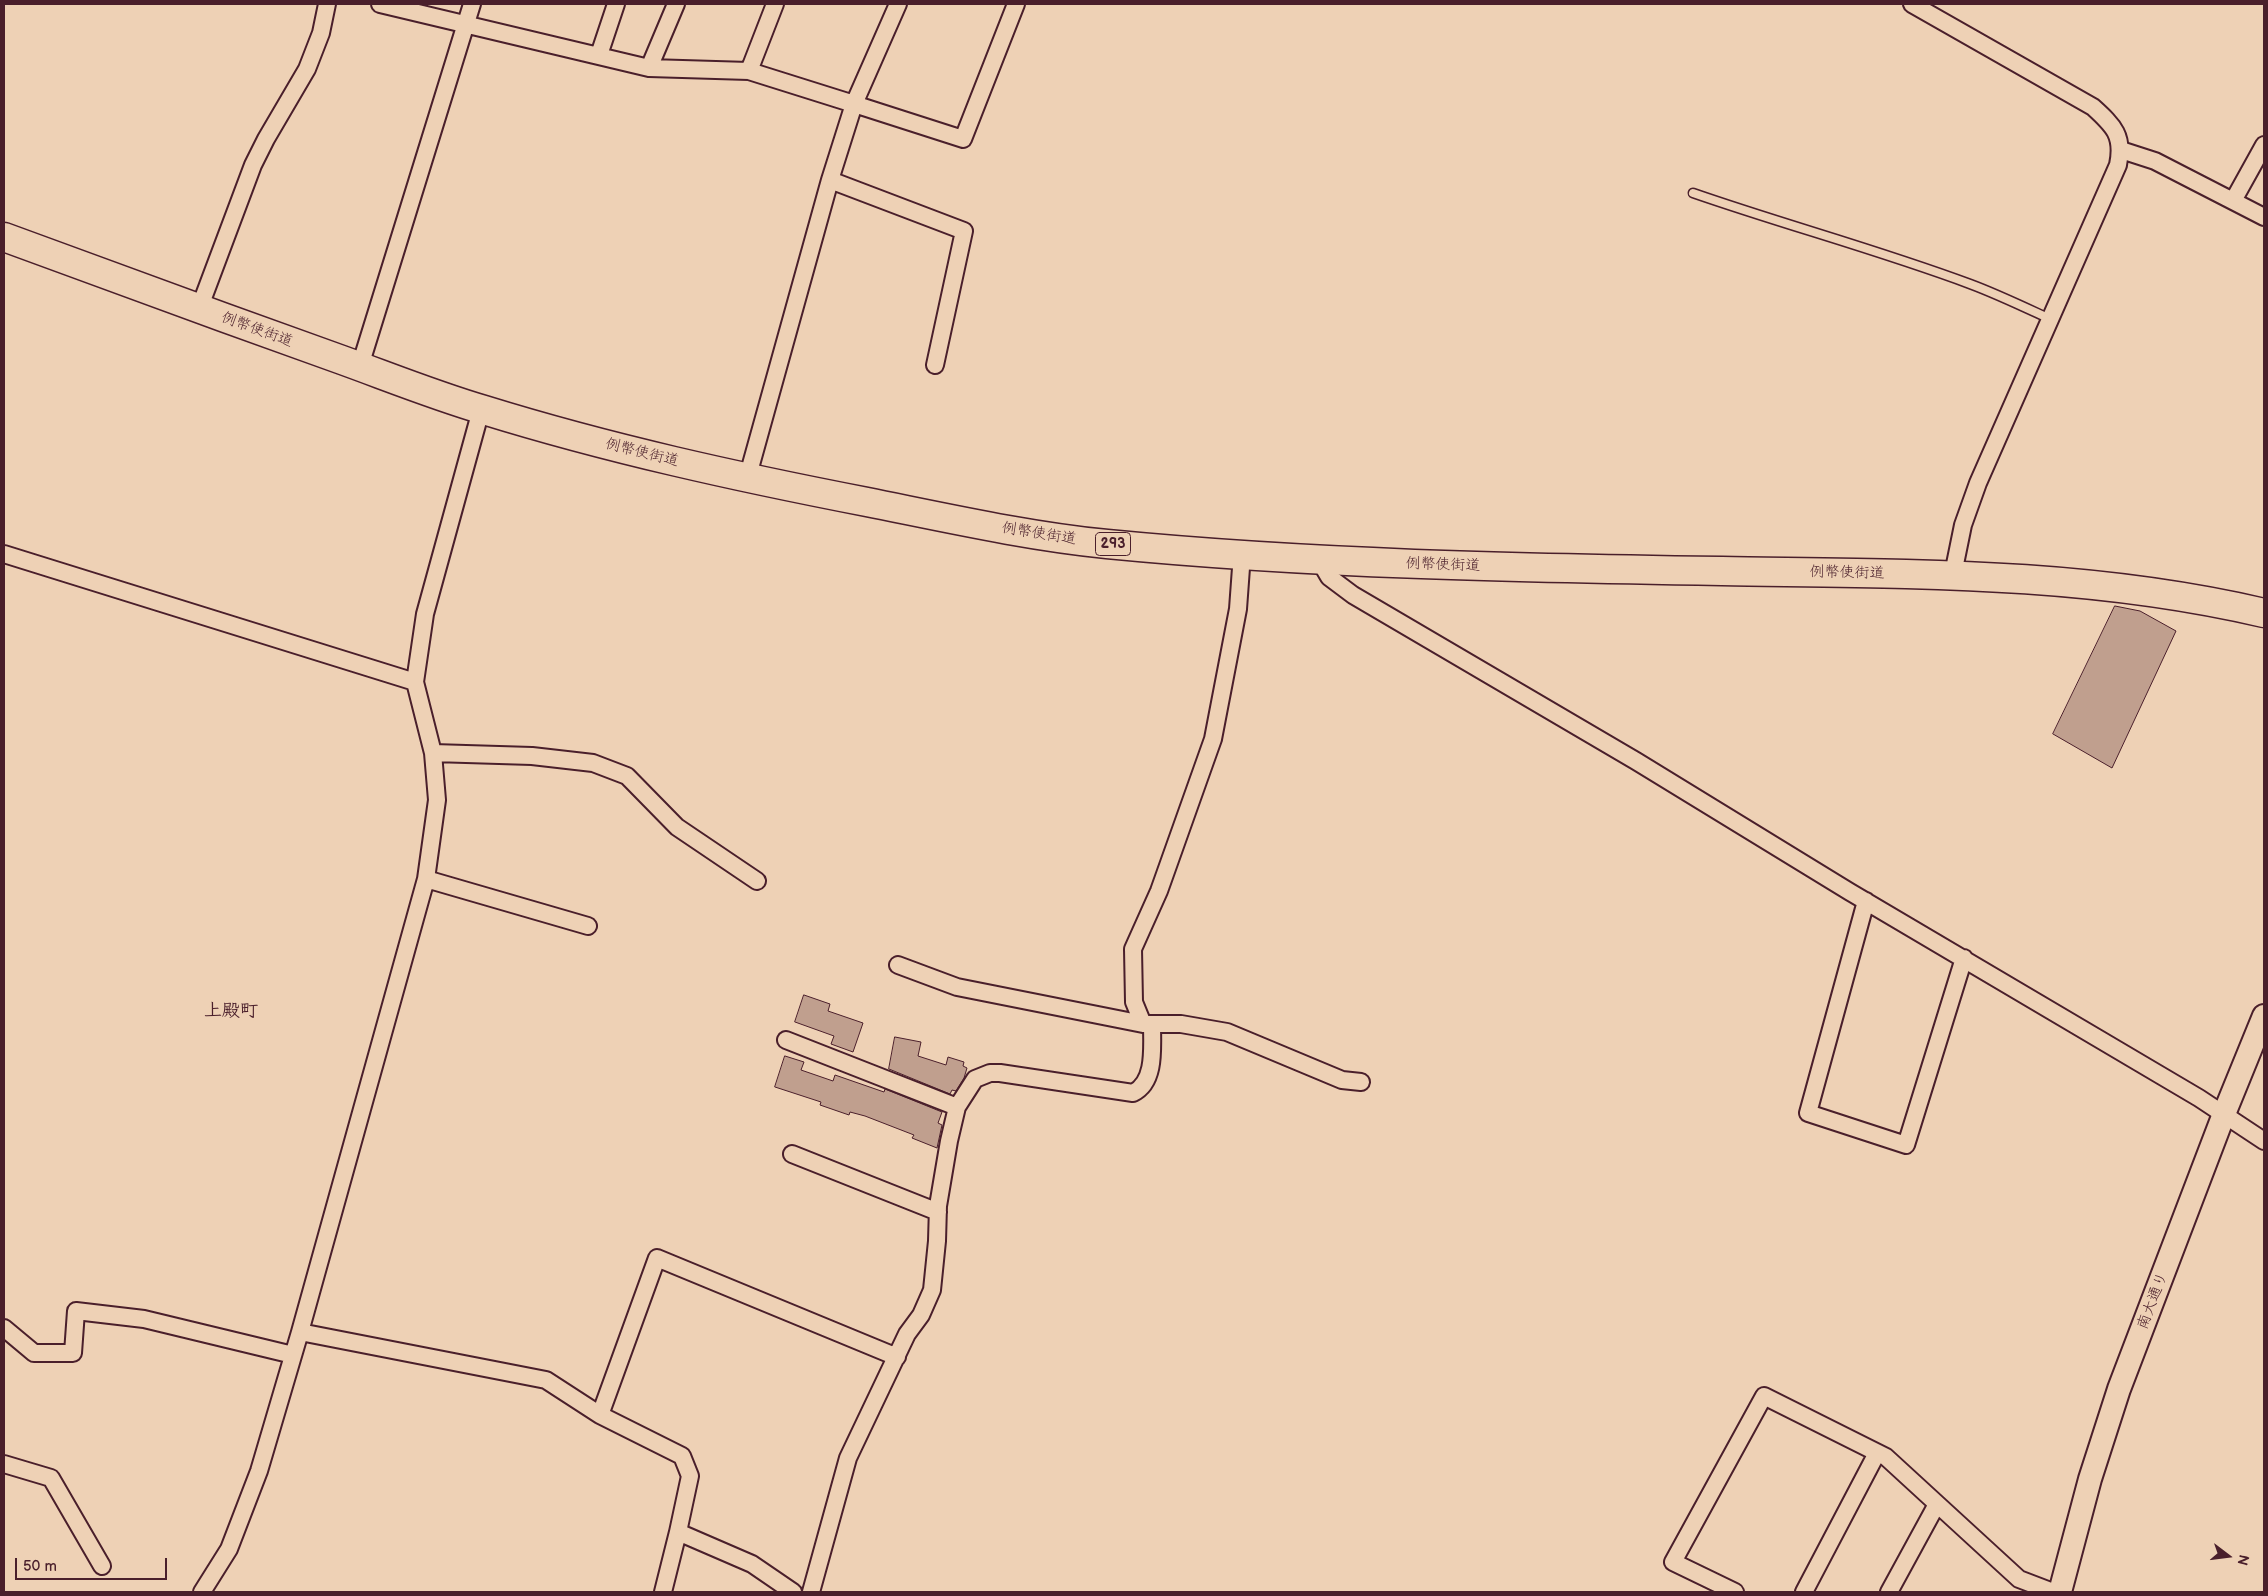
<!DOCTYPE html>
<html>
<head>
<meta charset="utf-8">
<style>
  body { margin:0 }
  #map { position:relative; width:2268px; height:1596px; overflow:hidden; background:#eed1b5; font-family:"Balsamiq Sans",sans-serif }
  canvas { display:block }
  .frame { position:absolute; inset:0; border:5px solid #4a1f2b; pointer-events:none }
  .north { position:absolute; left:2203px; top:1531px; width:50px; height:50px; -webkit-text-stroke:4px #eed1b5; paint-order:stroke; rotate:105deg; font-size:14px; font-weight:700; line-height:20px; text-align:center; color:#4a1f2b }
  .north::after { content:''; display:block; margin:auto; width:18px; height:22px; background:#4a1f2b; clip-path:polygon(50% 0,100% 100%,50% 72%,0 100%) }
  .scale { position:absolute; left:15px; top:1558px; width:152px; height:22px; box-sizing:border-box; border:2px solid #4a1f2b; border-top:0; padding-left:6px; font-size:15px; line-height:18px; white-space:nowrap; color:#4a1f2b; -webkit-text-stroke:4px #eed1b5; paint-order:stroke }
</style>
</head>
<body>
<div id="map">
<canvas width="2268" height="1596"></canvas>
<div class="frame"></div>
<div class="north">N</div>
<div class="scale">50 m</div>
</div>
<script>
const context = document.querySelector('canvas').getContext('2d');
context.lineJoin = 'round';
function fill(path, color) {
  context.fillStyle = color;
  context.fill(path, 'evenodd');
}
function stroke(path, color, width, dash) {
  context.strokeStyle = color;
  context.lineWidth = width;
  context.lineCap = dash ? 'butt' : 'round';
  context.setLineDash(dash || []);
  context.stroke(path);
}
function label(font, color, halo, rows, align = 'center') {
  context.font = font + ' "Balsamiq Sans","Klee One",sans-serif';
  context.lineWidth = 4.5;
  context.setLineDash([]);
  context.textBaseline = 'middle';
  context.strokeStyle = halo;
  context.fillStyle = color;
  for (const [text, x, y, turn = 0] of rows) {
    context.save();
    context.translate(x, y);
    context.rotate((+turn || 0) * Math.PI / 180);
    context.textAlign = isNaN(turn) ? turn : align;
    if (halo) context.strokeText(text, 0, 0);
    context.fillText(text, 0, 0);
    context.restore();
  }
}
const building = new Path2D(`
  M2115,606L2140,611L2176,631L2112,768L2053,734Z
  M804,995L830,1004L828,1011L863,1023L853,1052L831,1044L834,1036L795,1022Z
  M895,1037L921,1042L918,1056L946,1065L948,1057L964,1062L963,1066L967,1068L964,1078L956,1091L952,1090L950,1094L889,1069Z
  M785,1056L804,1062L801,1070L833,1081L835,1075L884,1092L885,1089L942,1112L938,1123L942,1125L937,1148L912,1138L914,1135L865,1116L850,1112L849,1115L820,1105L821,1102L775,1087Z`);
fill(building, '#c09f8e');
stroke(building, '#4a1f2b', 1);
const lane = new Path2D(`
  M1693,193C1785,225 1879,250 1970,284C1997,294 2024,307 2050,319`);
const street = new Path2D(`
  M380,4L649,68L749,71L854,104L830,180L964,231L935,365
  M898,4L854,104L963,139L1016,4
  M1912,4L2093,107C2114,126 2124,136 2118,165L1978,483L1963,525L1953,574
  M599,55L616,4
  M649,68L676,4
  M749,71L775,4
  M2121,150L2155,161L2264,217
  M2233,201L2264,145
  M199,309L253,165L266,139L307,69L321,33L327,4
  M360,366L472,4
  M747,479L830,180
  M4,554L415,682
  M1319,560L1329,577L1353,595L1636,761L1850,892L2199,1098L2264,1141
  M433,753L532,756L593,763L627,776L677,827L757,881
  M426,879L588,926
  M1866,901L1808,1113L1906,1145L1964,958
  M898,965L957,987L1143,1024L1134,1002L1133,949L1159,891L1213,739L1238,609L1242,554
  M1143,1024H1181L1227,1032L1342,1080L1361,1082
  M786,1040L957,1107
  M792,1154L938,1212
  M4,1328L34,1353H73L76,1311L144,1319L293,1355
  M300,1332L546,1380L600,1415L657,1258L897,1357
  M600,1415L682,1456L690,1476L678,1532
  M4,1464L51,1478L102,1566
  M202,1592L229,1549L259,1471L300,1332L426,879L437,800L433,753L415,682L425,614L481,410
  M663,1592L678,1532L752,1564L793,1592
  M811,1592L848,1458L907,1334L921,1315L932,1290L937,1241L938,1206L949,1141L957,1107L975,1079L990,1073H1000L1133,1093C1156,1082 1152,1047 1152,1024
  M1735,1592L1673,1562L1764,1396L1886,1457L2019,1579L2053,1592
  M1804,1592L1877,1453
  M1889,1592L1937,1504`);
const secondary = new Path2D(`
  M2060,1592L2090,1479L2119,1389L2224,1114L2264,1016`);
const highway = new Path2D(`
  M4,237C116,278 229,320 342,360C389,377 436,396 484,410C610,449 738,477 867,502C947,518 1027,536 1107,544C1312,564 1517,568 1722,571C1905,574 2084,571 2264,613`);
stroke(lane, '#4a1f2b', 11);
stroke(street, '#4a1f2b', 20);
stroke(secondary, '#4a1f2b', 26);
stroke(highway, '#4a1f2b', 31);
stroke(lane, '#eed1b5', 8);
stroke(street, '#eed1b5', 16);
stroke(secondary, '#eed1b5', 22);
stroke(highway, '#eed1b5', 28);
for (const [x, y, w] of [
  [1113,544,35]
]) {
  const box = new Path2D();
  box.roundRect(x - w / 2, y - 11.5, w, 23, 4);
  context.fillStyle = '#eed1b5';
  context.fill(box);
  stroke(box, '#4a1f2b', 1);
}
label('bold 14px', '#4a1f2b', null, [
  ["293",1113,544]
]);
label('15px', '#4a1f2b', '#eed1b5', [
  ["例幣使街道",257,330,20],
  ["例幣使街道",642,453,14],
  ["例幣使街道",1039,534,9],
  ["例幣使街道",1443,565,2],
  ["例幣使街道",1847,573,1],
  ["南大通り",2153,1301,-69]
]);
label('bold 18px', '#4a1f2b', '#eed1b5', [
  ["上殿町",231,1011]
]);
</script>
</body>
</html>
